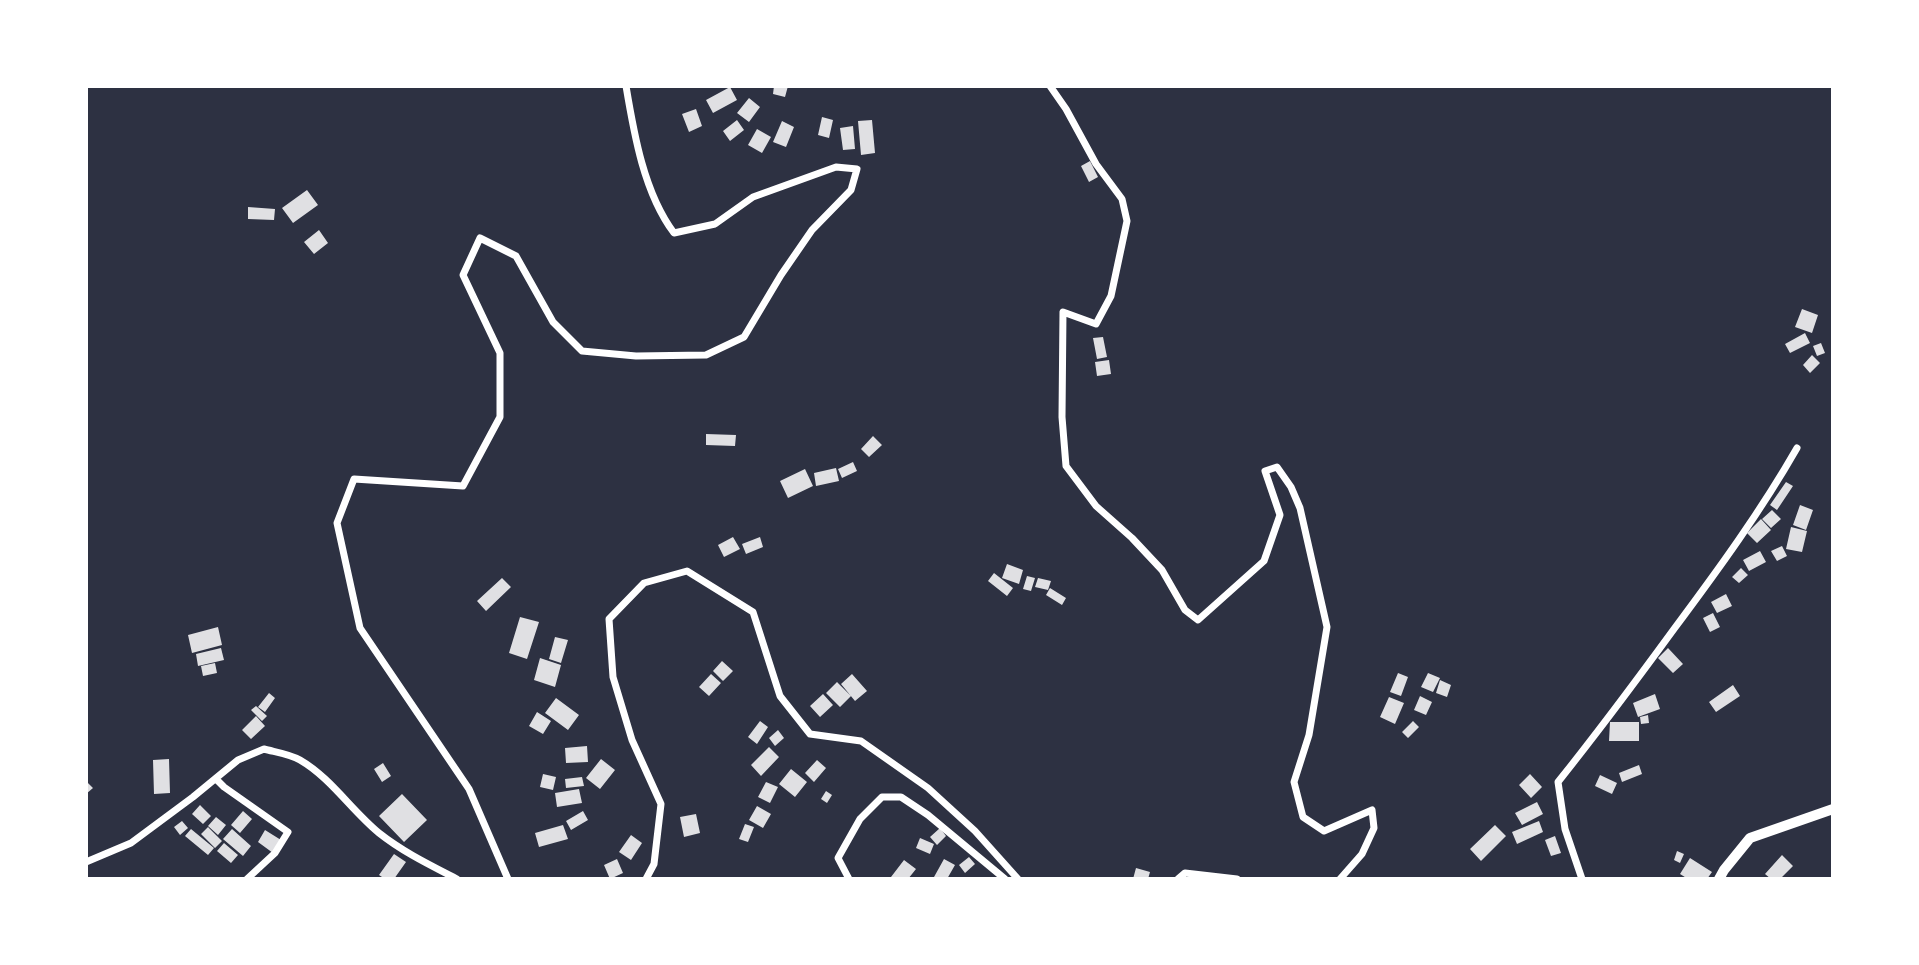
<!DOCTYPE html>
<html>
<head>
<meta charset="utf-8">
<style>
  body { margin:0 }
  #map { position:relative; width:1919px; height:965px; overflow:hidden; background:#2d3142; font-family:"Public Sans",sans-serif }
  canvas { display:block }
  .frame { position:absolute; inset:0; border:88px solid #fff; pointer-events:none }
</style>
</head>
<body>
<div id="map">
<canvas width="1919" height="965"></canvas>
<div class="frame"></div>
</div>
<script>
const context = document.querySelector('canvas').getContext('2d');
context.lineJoin = 'round';
function fill(path, color) {
  context.fillStyle = color;
  context.fill(path, 'evenodd');
}
function stroke(path, color, width, dash) {
  context.strokeStyle = color;
  context.lineWidth = width;
  context.lineCap = dash ? 'butt' : 'round';
  context.setLineDash(dash || []);
  context.stroke(path);
}
fill(new Path2D(`
  M774,86H788L785,97L773,94Z
  M730,87L737,100L713,113L706,100Z
  M749,98L760,107L749,122L737,113Z
  M696,109L702,126L689,132L682,114Z
  M822,117L833,120L829,138L818,135Z
  M737,120L744,130L730,141L723,131Z
  M872,120L875,153L861,155L858,121Z
  M782,121L794,127L786,147L773,142Z
  M853,126L855,149L843,150L840,128Z
  M757,129L771,137L762,153L748,145Z
  M1090,161L1098,177L1089,182L1081,166Z
  M307,190L318,205L293,223L282,208Z
  M248,207L275,209L274,220L248,219Z
  M319,230L328,243L314,254L304,242Z
  M1802,309L1818,315L1812,333L1795,327Z
  M1805,333L1810,343L1790,353L1785,344Z
  M1103,337L1107,357L1097,359L1093,338Z
  M1821,343L1825,353L1817,356L1813,346Z
  M1812,355L1820,363L1810,373L1803,365Z
  M1109,360L1111,374L1097,376L1095,362Z
  M706,434L736,435L735,446L706,445Z
  M873,436L882,445L869,457L861,449Z
  M853,462L857,471L842,478L838,469Z
  M836,468L839,481L816,486L814,473Z
  M805,469L813,486L788,498L780,481Z
  M1786,482L1793,486L1777,510L1770,505Z
  M1800,505L1813,510L1806,530L1793,525Z
  M1772,510L1781,519L1771,528L1762,519Z
  M1761,519L1771,530L1757,543L1747,533Z
  M1791,527L1807,531L1802,552L1786,549Z
  M733,537L740,549L724,557L718,545Z
  M760,537L763,547L746,554L742,544Z
  M1782,546L1787,556L1777,561L1771,551Z
  M1760,551L1766,562L1749,571L1743,560Z
  M1007,564L1023,570L1019,584L1002,578Z
  M1741,568L1748,575L1739,583L1732,577Z
  M994,573L1013,588L1007,596L988,581Z
  M1027,576L1035,578L1031,591L1023,589Z
  M502,578L511,587L486,611L477,601Z
  M1038,578L1051,581L1048,590L1035,587Z
  M1050,588L1066,598L1062,605L1046,595Z
  M1726,594L1732,606L1717,613L1711,602Z
  M1713,613L1720,627L1710,632L1703,618Z
  M520,617L539,622L527,659L509,653Z
  M218,627L222,645L192,653L188,635Z
  M555,637L568,640L561,663L549,659Z
  M221,648L224,660L198,666L196,654Z
  M1668,648L1683,664L1673,673L1658,658Z
  M540,658L561,665L555,687L534,680Z
  M722,661L733,671L723,681L713,671Z
  M215,663L217,673L203,676L201,666Z
  M1398,673L1408,677L1401,696L1390,692Z
  M1428,673L1440,678L1433,692L1421,687Z
  M711,674L721,683L709,696L699,687Z
  M852,674L867,691L855,701L841,684Z
  M1440,680L1451,685L1447,697L1436,693Z
  M837,682L851,696L840,707L826,693Z
  M1733,685L1740,696L1716,712L1709,702Z
  M269,693L275,698L265,712L258,707Z
  M823,694L833,705L820,717L810,706Z
  M1655,694L1660,709L1638,717L1633,703Z
  M1420,696L1432,702L1426,715L1414,710Z
  M1389,697L1404,703L1395,724L1380,717Z
  M556,698L579,715L568,730L545,713Z
  M256,706L267,716L262,721L251,710Z
  M537,712L551,721L543,734L529,726Z
  M1648,715L1649,723L1641,724L1640,717Z
  M256,716L265,726L251,739L242,730Z
  M760,721L768,727L757,744L748,737Z
  M1413,721L1419,727L1408,738L1402,732Z
  M1610,722H1639V741H1609Z
  M778,730L784,738L775,746L769,738Z
  M587,746L588,762L566,763L565,748Z
  M769,747L779,757L761,776L751,765Z
  M169,759L170,793L154,794L153,760Z
  M601,759L615,770L600,789L586,778Z
  M817,760L826,768L814,782L805,773Z
  M383,763L391,776L382,782L374,769Z
  M1639,765L1642,774L1622,782L1619,773Z
  M791,769L807,782L795,797L779,784Z
  M543,774L556,777L553,790L540,787Z
  M1530,774L1542,787L1531,798L1519,785Z
  M1600,775L1617,783L1612,794L1595,786Z
  M582,777L584,786L566,788L565,779Z
  M86,781L93,788L86,794Z
  M766,782L778,787L770,803L758,797Z
  M579,789L582,803L557,807L555,793Z
  M826,791L832,795L827,803L821,799Z
  M402,794L427,820L404,842L379,816Z
  M1537,802L1543,814L1522,825L1515,813Z
  M200,805L211,816L203,824L192,814Z
  M757,806L771,814L763,828L749,820Z
  M243,811L252,819L240,833L231,825Z
  M583,811L588,820L571,830L566,821Z
  M696,814L700,833L684,837L680,817Z
  M216,817L226,825L218,835L208,826Z
  M182,821L188,828L180,835L174,827Z
  M1539,821L1543,832L1517,844L1512,832Z
  M745,824L754,827L748,842L739,839Z
  M563,825L568,839L539,847L535,833Z
  M1495,825L1506,836L1481,861L1470,849Z
  M208,827L222,841L215,848L201,834Z
  M940,828L946,836L937,845L930,837Z
  M191,829L214,848L208,855L185,836Z
  M232,829L251,846L243,856L223,839Z
  M265,830L281,840L273,853L258,842Z
  M631,835L642,843L631,860L619,852Z
  M1555,836L1561,853L1551,856L1545,840Z
  M920,838L934,844L930,854L916,848Z
  M224,843L238,855L231,863L217,851Z
  M1677,851L1684,854L1680,863L1674,860Z
  M394,854L406,862L394,879H385L379,875Z
  M1782,855L1793,866L1780,879H1771L1765,874Z
  M969,857L975,864L965,873L959,865Z
  M1690,858L1712,872L1707,879H1688L1680,874Z
  M617,859L623,873L610,879L604,865Z
  M944,859L955,865L947,879H938L934,877Z
  M904,860L916,869L908,879H895L891,877Z
  M1136,868L1150,872L1148,879H1133Z`), '#e0e0e3');
stroke(new Path2D(`
  M1050,86L1066,109L1096,164L1122,199L1127,221L1111,296L1096,324L1063,312L1062,417L1066,466L1096,506L1132,538L1162,570L1185,610L1198,620L1264,561L1280,515L1265,471L1277,467L1291,487L1300,508L1327,627L1309,735L1294,782L1303,817L1324,831L1372,810L1374,828L1362,854L1340,879
  M216,779L224,787L288,832L275,853L247,879
  M86,862L131,843L193,797L238,760L264,749C275,752 290,754 300,760C331,778 351,810 379,833C403,852 430,865 457,879
  M508,879L469,789L360,628L337,523L354,479L463,486L500,417V353L463,275L480,238L516,256L553,322L582,351L636,356L706,355L744,337L781,275L812,230L851,190L857,169L836,167L753,197L715,224L674,233C644,193 634,134 626,86
  M646,879L654,864L661,804L632,740L613,677L609,619L644,583L687,571L753,612L780,696L810,734L861,741L928,788L975,831L1018,879
  M849,879L838,858L860,819L882,797H901L928,815L1005,879
  M1178,879L1185,873L1237,879
  M1582,879L1565,829L1558,782C1598,732 1636,681 1674,629C1718,570 1761,511 1797,448`), '#fff', 7);
stroke(new Path2D(`
  M1719,879L1724,870L1750,838L1833,809`), '#fff', 10);
</script>
</body>
</html>
